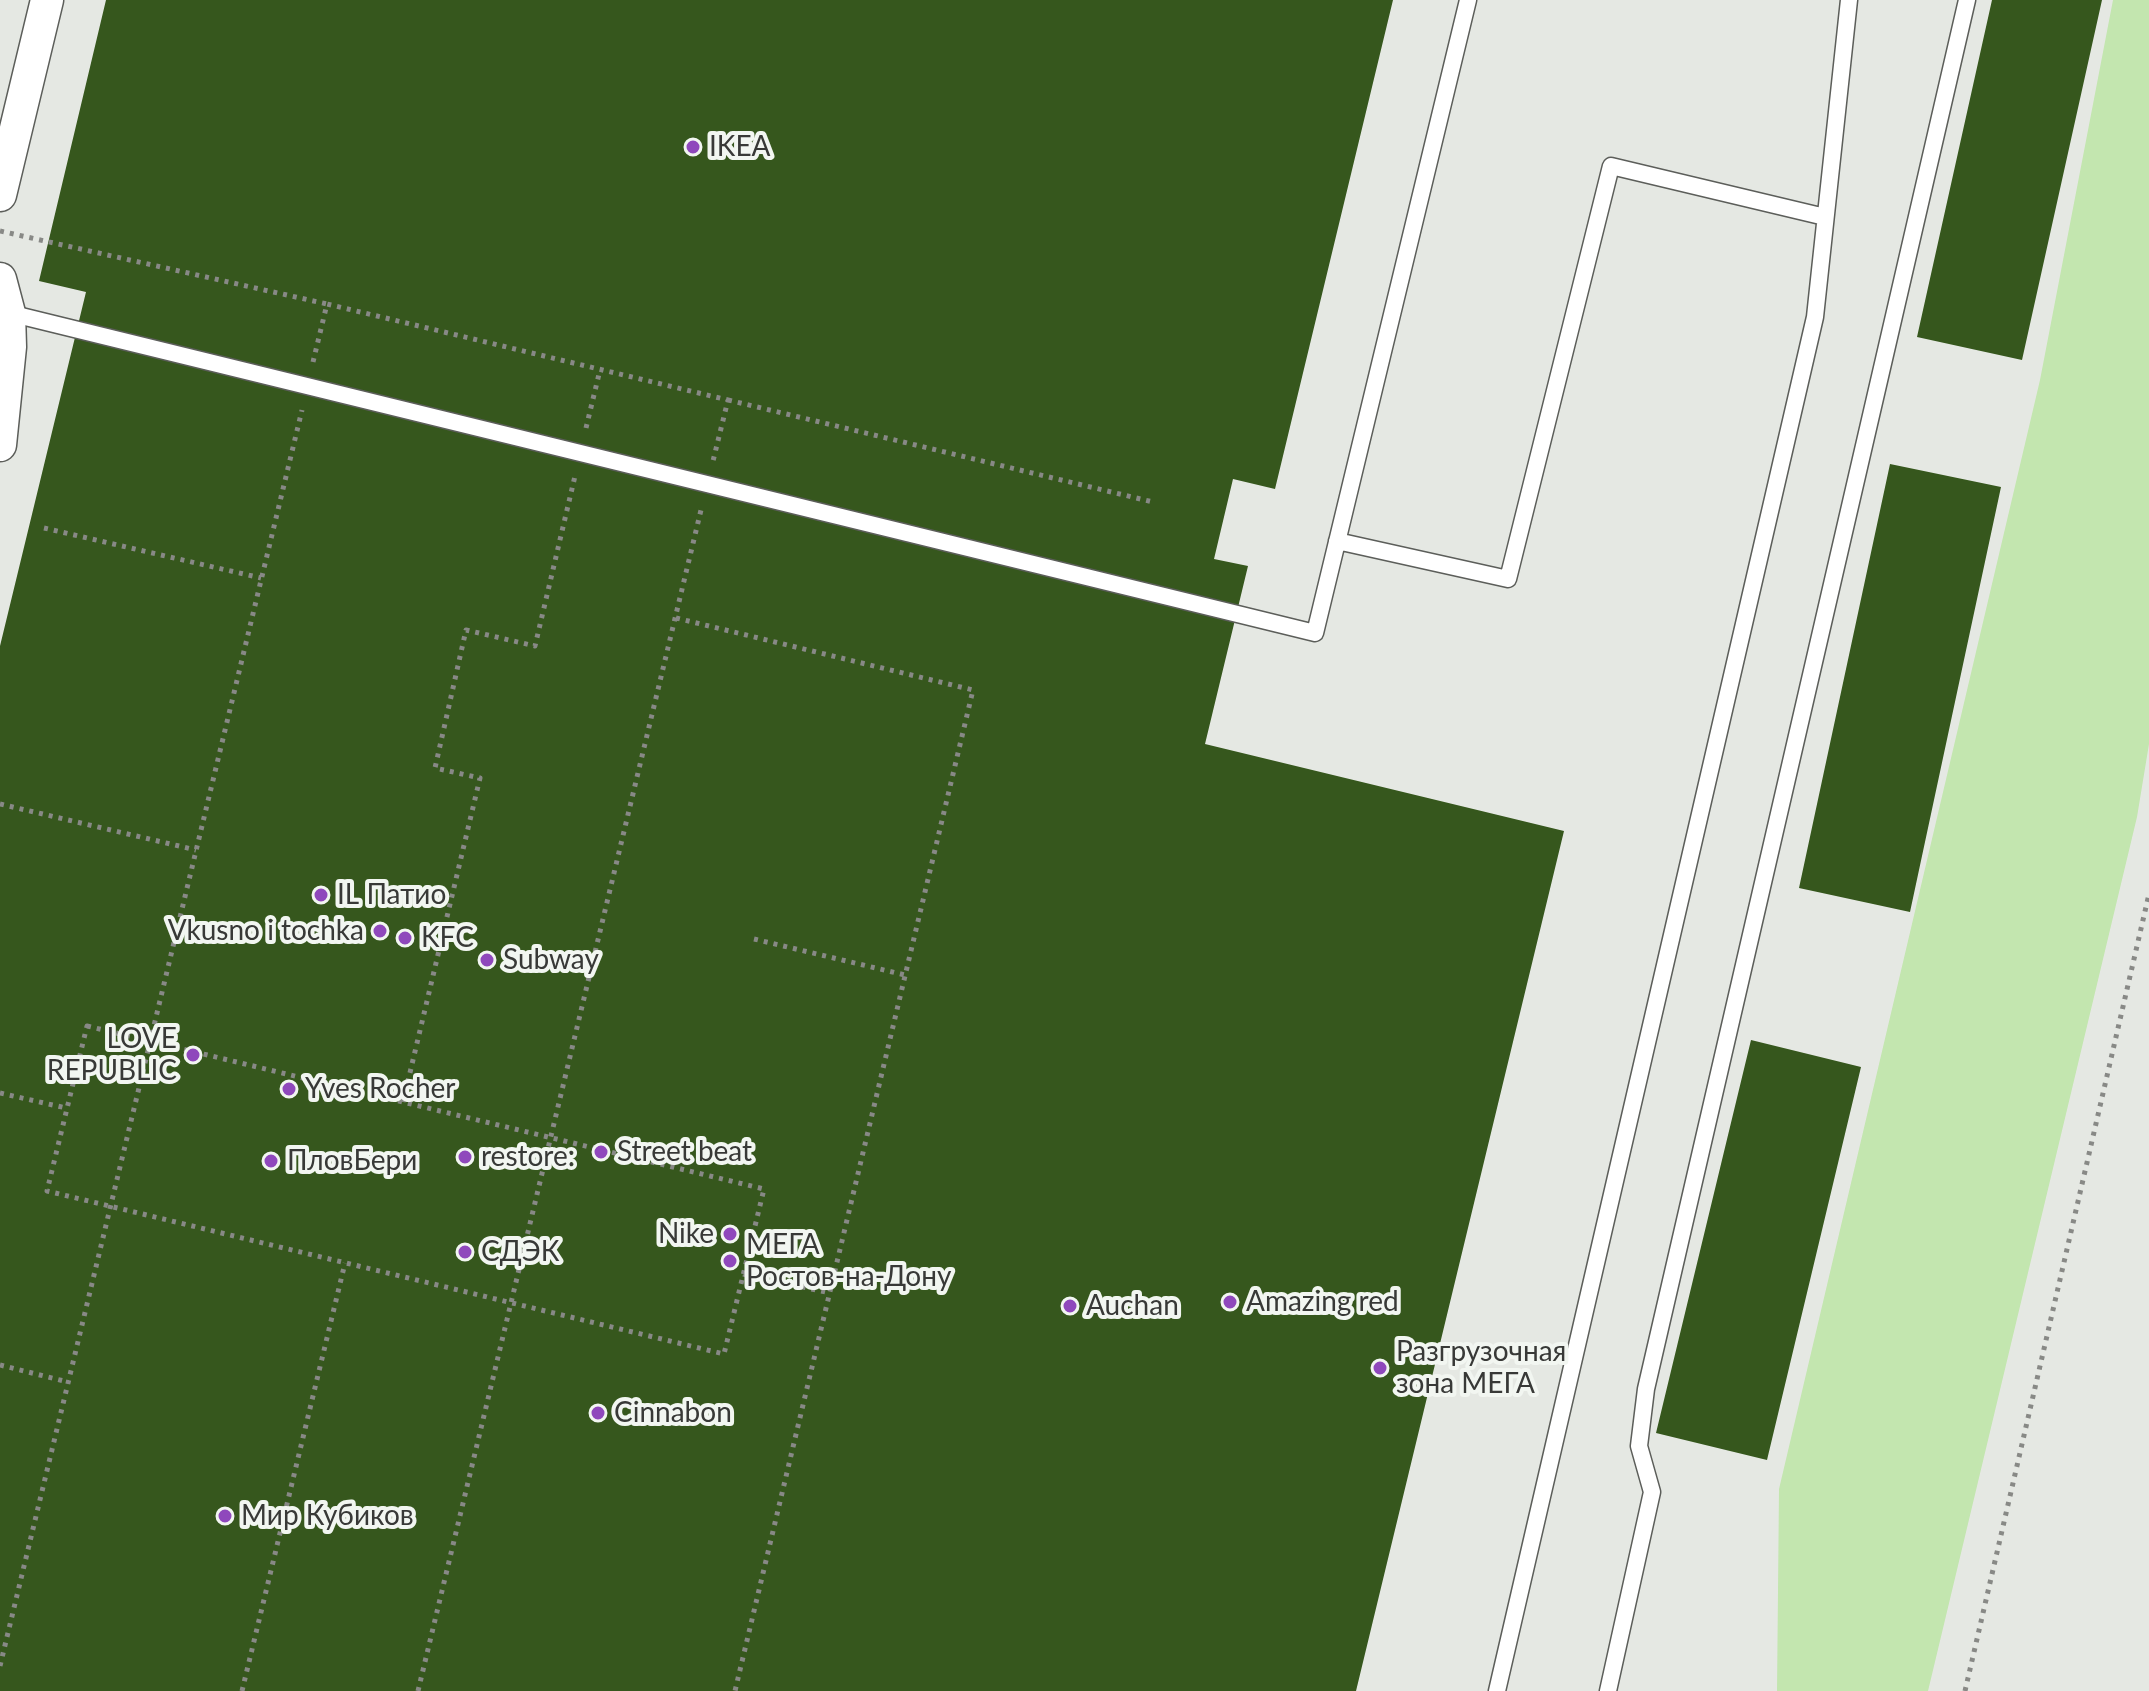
<!DOCTYPE html>
<html>
<head>
<meta charset="utf-8">
<style>
  body { margin:0 }
  canvas { display:block; background:#e5e8e3 }
</style>
</head>
<body>
<canvas width="2149" height="1691"></canvas>
<script>
const context = document.querySelector('canvas').getContext('2d');
context.lineJoin = 'round';
function fill(path, color) {
  context.fillStyle = color;
  context.fill(path, 'evenodd');
}
function stroke(path, color, width, dash) {
  context.strokeStyle = color;
  context.lineWidth = width;
  context.lineCap = dash ? 'butt' : 'round';
  context.setLineDash(dash || []);
  context.stroke(path);
}
function label(font, color, halo, rows, align = 'center') {
  context.font = font + ' Lato,sans-serif';
  context.lineWidth = 8;
  context.setLineDash([]);
  context.textBaseline = 'middle';
  context.strokeStyle = halo;
  context.fillStyle = color;
  for (const [text, x, y, turn = 0] of rows) {
    context.save();
    context.translate(x, y);
    context.rotate((+turn || 0) * Math.PI / 180);
    context.textAlign = isNaN(turn) ? turn : align;
    if (halo) context.strokeText(text, 0, 0);
    context.fillText(text, 0, 0);
    context.restore();
  }
}
fill(new Path2D(`
  M2113,0H2149V744L2137,817L1928,1691H1777L1779,1489L2040,380Z`), '#c3e6af');
fill(new Path2D(`
  M106,0H1393L1275,489L1233,479L1214,559L1248,566L1205,744L1564,831L1356,1691H0V646L86,292L39,281Z
  M1992,0H2102L2022,360L1917,337Z
  M1890,464L2001,487L1910,912L1799,888Z
  M1751,1040L1861,1067L1767,1460L1656,1433Z`), '#36571d');
const service = new Path2D(`
  M9,313L1315,633L1468,0
  M1337,541L1508,579L1611,166L1825,217
  M1497,1691L1815,317L1849,0
  M1608,1691L1652,1492L1639,1446L1646,1389L1967,0`);
const minor = new Path2D(`
  M0,195L47,0
  M0,279L9,313L10,347L0,445`);
stroke(service, '#5c5e5a', 19);
stroke(minor, '#5c5e5a', 35);
stroke(new Path2D(`
  M0,231L327,304
  M313,362L327,304L728,400L713,461
  M728,400L1153,502
  M586,428L600,370
  M44,528L261,578
  M676,618L973,690L735,1691
  M0,804L196,850
  M754,939L905,975
  M87,1026L764,1189L724,1354L47,1191Z
  M0,1093L66,1108
  M403,1102L480,778L435,768L466,630L535,646L575,476
  M743,1274L830,1293
  M0,1365L68,1382
  M0,1666L302,410
  M242,1691L345,1263
  M418,1691L701,510
  M1965,1691L2149,894`), '#888986', 5, [4, 6]);
stroke(service, '#fff', 16);
stroke(minor, '#fff', 32);
for (const [x, y, r, color] of [
  [693,147,8,"#8f48bc"],
  [321,895,8,"#8f48bc"],
  [380,931,8,"#8f48bc"],
  [405,938,8,"#8f48bc"],
  [487,960,8,"#8f48bc"],
  [193,1055,8,"#8f48bc"],
  [289,1089,8,"#8f48bc"],
  [601,1152,8,"#8f48bc"],
  [465,1157,8,"#8f48bc"],
  [271,1161,8,"#8f48bc"],
  [730,1234,8,"#8f48bc"],
  [465,1252,8,"#8f48bc"],
  [730,1261,8,"#8f48bc"],
  [1230,1302,8,"#8f48bc"],
  [1070,1306,8,"#8f48bc"],
  [1380,1368,8,"#8f48bc"],
  [598,1413,8,"#8f48bc"],
  [225,1516,8,"#8f48bc"]
]) {
  const dot = new Path2D();
  dot.arc(x, y, r, 0, 2 * Math.PI);
  context.fillStyle = color;
  context.fill(dot);
  stroke(dot, '#f2f6f1', 3);
}
label('28px', '#383937', '#f2f6f1', [
  ["IKEA",709,147],
  ["IL Патио",337,895],
  ["Vkusno i tochka",364,931,"right"],
  ["KFC",421,938],
  ["Subway",503,960],
  ["LOVE",177,1039,"right"],
  ["REPUBLIC",177,1071,"right"],
  ["Yves Rocher",305,1089],
  ["Street beat",617,1152],
  ["restore:",481,1157],
  ["ПловБери",287,1161],
  ["Nike",714,1234,"right"],
  ["МЕГА",746,1245],
  ["Ростов-на-Дону",746,1277],
  ["СДЭК",481,1252],
  ["Amazing red",1246,1302],
  ["Auchan",1086,1306],
  ["Разгрузочная",1396,1352],
  ["зона МЕГА",1396,1384],
  ["Cinnabon",614,1413],
  ["Мир Кубиков",241,1516]
], 'left');
</script>
</body>
</html>
